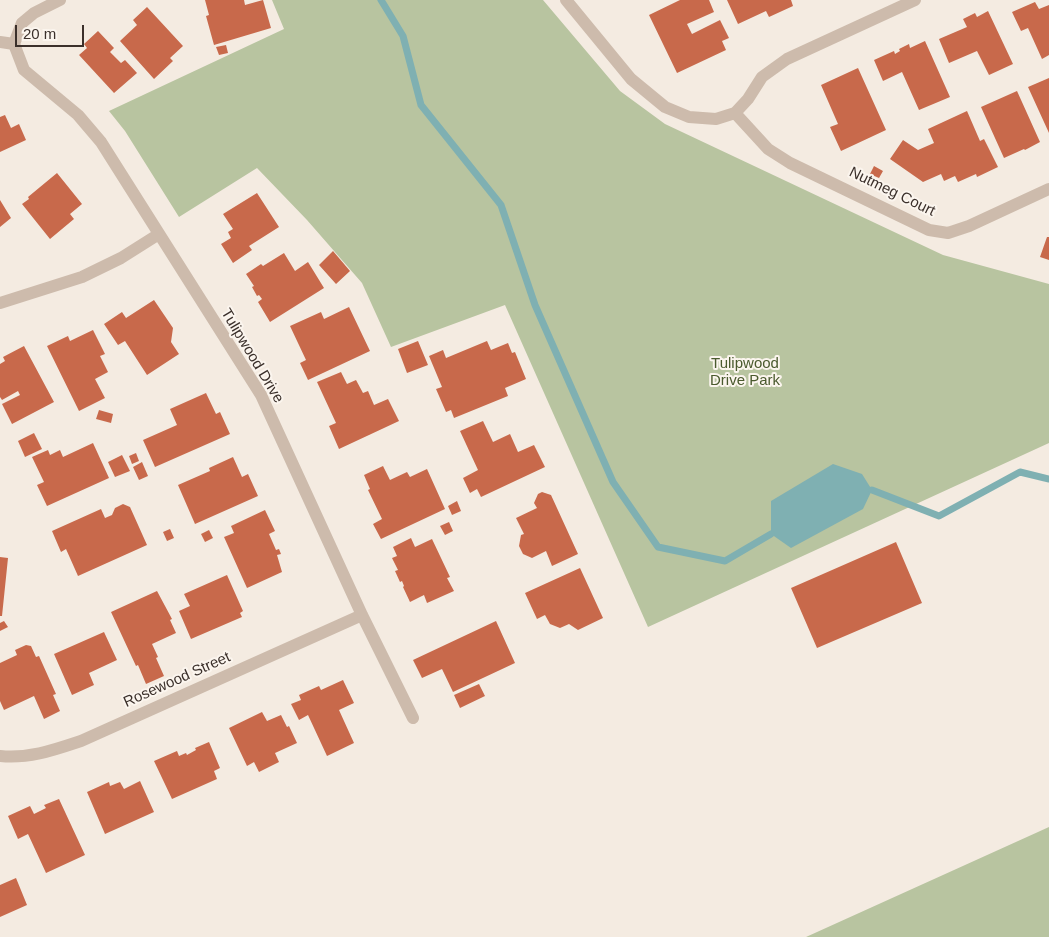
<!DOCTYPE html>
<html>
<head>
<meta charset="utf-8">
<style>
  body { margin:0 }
  #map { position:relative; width:1049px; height:937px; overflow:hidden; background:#f4ebe1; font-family:Arial,sans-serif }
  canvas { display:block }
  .scale { position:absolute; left:15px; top:25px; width:69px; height:22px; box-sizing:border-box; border:2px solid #3b302b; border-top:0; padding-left:6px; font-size:15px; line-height:18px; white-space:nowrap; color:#3b302b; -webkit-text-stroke:4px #fbf5ee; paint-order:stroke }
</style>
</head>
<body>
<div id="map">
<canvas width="1049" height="937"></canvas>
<div class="scale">20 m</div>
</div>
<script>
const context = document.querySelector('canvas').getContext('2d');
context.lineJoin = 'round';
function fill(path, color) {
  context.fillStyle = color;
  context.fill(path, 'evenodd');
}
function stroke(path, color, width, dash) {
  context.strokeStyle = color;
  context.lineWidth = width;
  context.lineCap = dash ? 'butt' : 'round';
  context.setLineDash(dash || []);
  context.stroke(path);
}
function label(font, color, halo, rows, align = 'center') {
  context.font = font + ' Arial,sans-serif';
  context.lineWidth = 4;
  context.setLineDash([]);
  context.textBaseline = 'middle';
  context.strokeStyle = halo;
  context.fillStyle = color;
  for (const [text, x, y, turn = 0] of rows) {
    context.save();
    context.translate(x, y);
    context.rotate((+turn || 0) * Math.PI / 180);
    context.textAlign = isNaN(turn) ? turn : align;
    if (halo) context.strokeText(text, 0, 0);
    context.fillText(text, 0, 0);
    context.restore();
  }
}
fill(new Path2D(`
  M272,0H543L620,91L665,124L943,255L1049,284V443L648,627L505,305L391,347L362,283L307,220L257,168L179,217L125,131L109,111L284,29Z
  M1049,827V937H806Z`), '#b8c4a0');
fill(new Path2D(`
  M833,464L862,474L872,490L863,509L791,548L771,534V501Z`), '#7fb0b2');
stroke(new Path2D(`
  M381,0L403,36L421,105L501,205L535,305L613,482L658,547L725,561L771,534
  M872,490L939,516L1020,472L1049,479`), '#7fb0b2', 7);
fill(new Path2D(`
  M205,0H244L245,5L263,0L271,28L214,45L206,16L209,15Z
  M680,0H709L714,12L687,24L692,34L720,20L729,38L722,41L726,50L677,73L649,15Z
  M727,0H791L793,6L769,17L766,11L738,24Z
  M1035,2L1039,9L1049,5V55L1042,59L1028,28L1021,31L1012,12Z
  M147,7L183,46L170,58L173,61L154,79L120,41L137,25L133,20Z
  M988,11L1013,64L989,75L977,51L949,63L939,39L967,27L963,19L975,13L977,17Z
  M98,31L114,48L110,52L121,63L125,60L137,73L114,93L79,55L87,48L84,44Z
  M925,41L950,97L919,110L902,72L883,81L874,60L894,51L895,54L900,51L899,49L909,44L910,48Z
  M226,45L228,53L219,55L216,47Z
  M858,68L886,130L841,151L830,127L838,124L821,85Z
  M1049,78V133L1028,87Z
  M1017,91L1040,142L1025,150L1024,149L1004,158L981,107Z
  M967,111L980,141L984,139L998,167L977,177L976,174L958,182L955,176L944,181L941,174L923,182L890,159L903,140L918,150L934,143L928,129Z
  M5,115L11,128L19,124L26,140L0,152V117Z
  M874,166L883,171L879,178L870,174Z
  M57,173L82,204L70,214L74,219L50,239L22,204L29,199L28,197Z
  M257,193L279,227L249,246L252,250L233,263L221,244L231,238L228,232L233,229L223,214Z
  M0,200L11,218L0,227Z
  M1047,237H1049V260L1040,257Z
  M333,251L350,271L336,284L319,265Z
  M284,253L295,271L308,262L324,288L270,322L258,302L262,299L259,295L257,296L252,287L254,286L246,274L261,264L263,266Z
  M154,300L173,328L171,342L179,354L147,375L125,341L118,345L104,324L122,312L126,318Z
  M349,307L370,351L308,380L300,363L306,360L290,326L321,312L324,319Z
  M93,330L105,354L100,356L108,372L95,379L105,398L79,411L47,346L68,336L70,341Z
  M418,341L428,365L407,373L398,349Z
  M487,341L491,350L508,343L512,353L515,352L526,379L505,388L508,396L454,418L451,410L446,412L436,389L442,387L429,356L443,350L446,358Z
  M24,346L54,402L12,424L2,404L20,395L18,391L2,400L0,397V364L5,361L3,357Z
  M341,372L347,384L356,380L363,393L368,391L374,405L388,399L399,421L339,449L329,426L336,423L317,382Z
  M206,393L216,414L220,412L230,434L155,467L143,440L177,425L170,409Z
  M99,410L113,414L111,423L96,419Z
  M483,421L493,442L510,434L518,452L534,445L545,467L481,497L477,489L470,493L463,478L478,470L460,431Z
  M34,433L42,449L25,457L18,441Z
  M93,443L109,478L47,506L37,485L44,482L32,457L48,450L50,455L60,450L63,457Z
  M136,453L139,461L132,464L129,456Z
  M122,455L130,471L115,477L108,462Z
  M233,457L242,477L248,474L258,496L195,524L178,485L210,471L209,468Z
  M142,462L148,476L139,480L133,467Z
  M383,466L390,480L407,472L410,477L427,469L445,509L381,539L373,524L382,519L368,490L370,489L364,475Z
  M542,492L551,495L578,554L552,566L546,551L532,558L523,554L519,546L521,535L524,534L516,518L537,508L534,503L538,494Z
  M457,501L461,511L452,515L448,506Z
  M123,504L130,507L147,545L78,576L66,549L61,552L52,531L101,509L105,518L112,515L115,508Z
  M265,510L275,531L269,534L276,550L279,549L281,554L277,555L282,572L247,588L224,537L234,533L231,526Z
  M449,522L453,531L445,535L440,526Z
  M170,529L174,538L167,541L163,532Z
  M209,530L213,538L205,542L201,534Z
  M411,538L415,547L432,539L450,577L447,578L454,591L427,603L424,595L410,602L403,587L404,586L402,581L400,582L395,571L398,570L392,558L397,556L393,547Z
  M896,542L922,603L817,648L791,588Z
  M0,557L8,558L2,616H0Z
  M580,568L603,618L578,630L569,624L560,628L550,624L545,615L537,619L525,593Z
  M227,575L243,611L240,613L242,617L191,639L179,611L190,606L184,594Z
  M157,591L172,619L170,620L176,633L152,644L158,657L156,658L164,676L146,684L138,665L136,666L111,612Z
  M4,621L8,627L0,631V623Z
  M496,621L515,663L453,692L442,669L422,678L413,660Z
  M104,632L117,660L89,673L94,685L72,695L54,654Z
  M26,645L31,646L36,657L39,656L56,694L53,695L60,711L44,719L34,696L4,710L0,701V663L17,655L15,650Z
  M343,680L354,703L339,710L354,743L327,756L308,715L299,720L291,704L301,700L299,695L319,686L321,690Z
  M479,684L485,696L460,708L454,695Z
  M262,712L267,721L281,715L287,727L289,726L297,743L275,753L279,762L259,772L254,762L247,766L229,728Z
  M209,742L220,768L214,771L217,779L172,799L154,761L177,751L179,756L186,753L187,755L196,750L195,748Z
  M140,781L154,812L105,834L87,792L109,782L110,786L120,782L124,789Z
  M59,799L85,855L46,873L28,834L18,839L8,816L30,806L34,814L46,808L44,805Z
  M16,878L27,905L0,917V885Z`), '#c8694b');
stroke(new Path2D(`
  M566,0L631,79L665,107L689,117L716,119L735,113L748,99L762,77L787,59L915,0
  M0,42L14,44
  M14,44L24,70L78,115L101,142L261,395L362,615L413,718
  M14,44L22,23L34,13L60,0
  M735,113L768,149L790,163L929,230L948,233L969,226L1049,189
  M0,303L82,277L121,258L159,234
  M0,756C29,759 54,750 81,741L362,615`), '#cdbbac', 12);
label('15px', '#3b302b', '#fbf5ee', [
  ["Nutmeg Court",892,192,26],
  ["Tulipwood Drive",252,356,59],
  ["Rosewood Street",177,680,-24]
]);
label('15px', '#4a5a2e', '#fbf5ee', [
  ["Tulipwood",745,364],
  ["Drive Park",745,381]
]);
</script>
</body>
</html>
